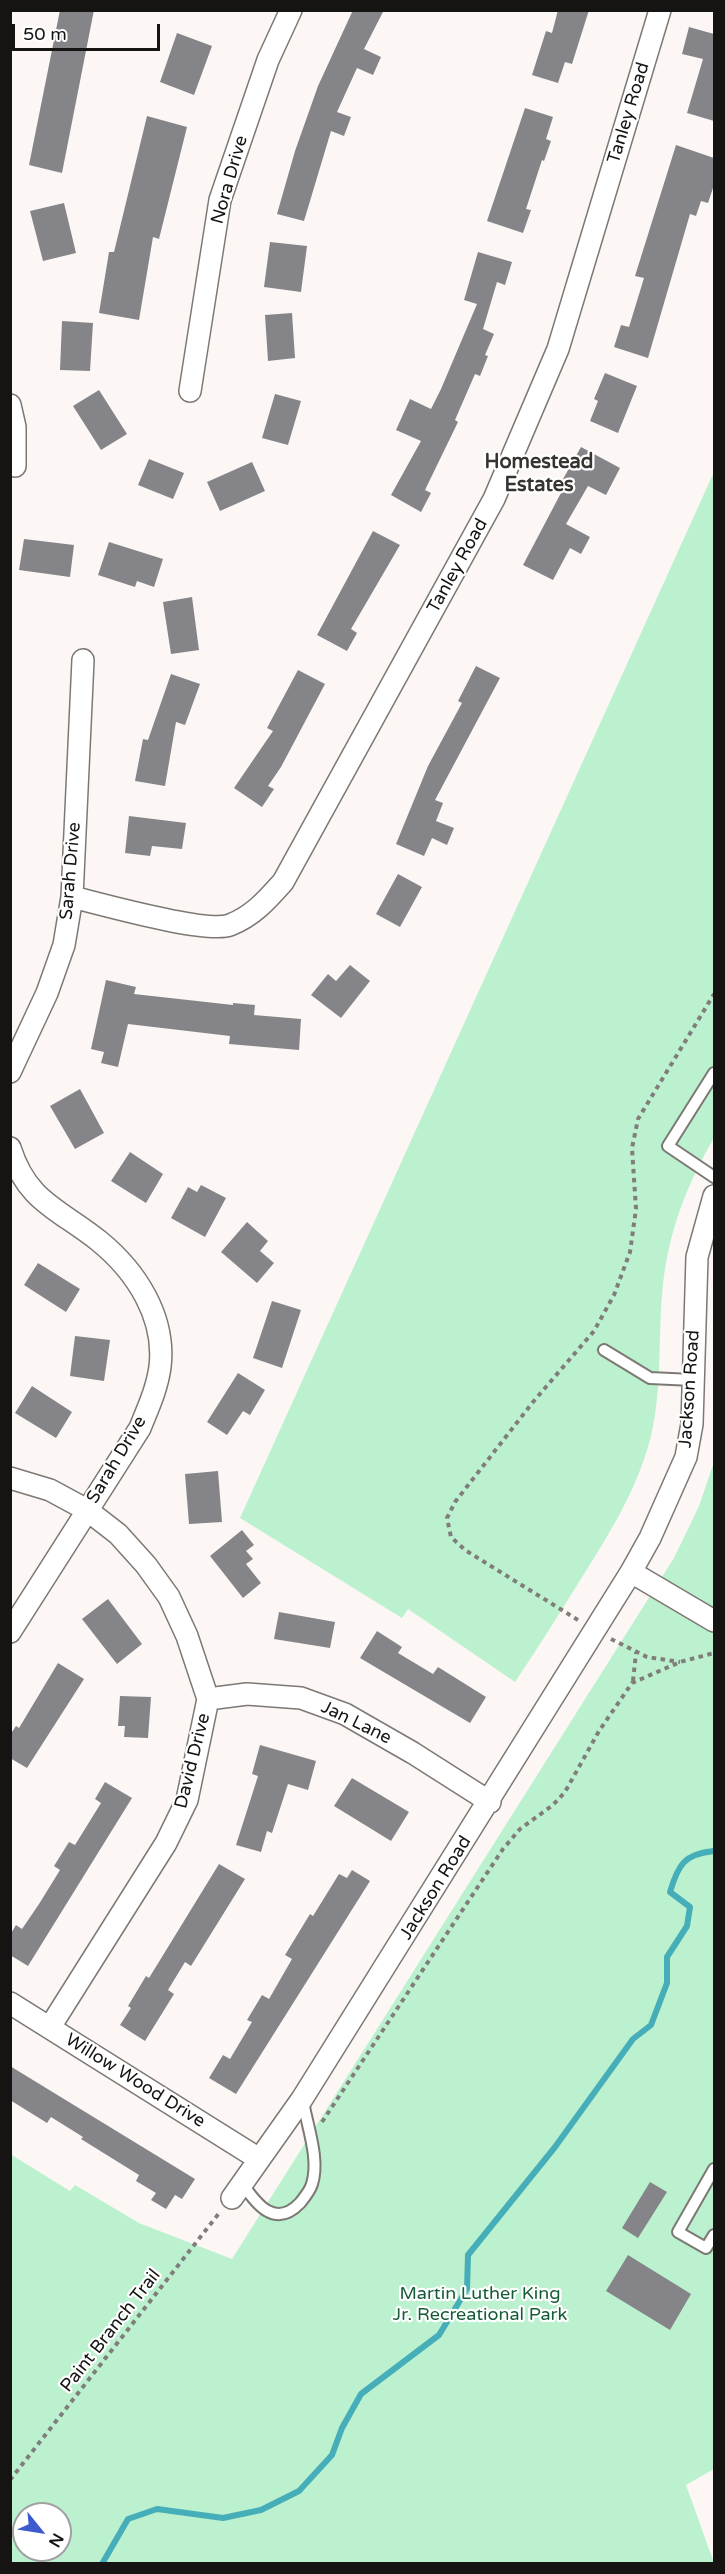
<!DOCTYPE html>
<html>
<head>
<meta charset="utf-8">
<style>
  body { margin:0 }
  #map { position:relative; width:725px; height:2574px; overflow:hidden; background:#fcf7f4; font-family:"Varela Round",sans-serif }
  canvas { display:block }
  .frame { position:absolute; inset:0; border:12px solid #151413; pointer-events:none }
  .north { position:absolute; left:12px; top:2502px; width:60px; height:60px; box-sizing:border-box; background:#fff; border:2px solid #a1a1a1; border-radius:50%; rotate:120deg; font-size:16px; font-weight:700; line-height:24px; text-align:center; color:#151413 }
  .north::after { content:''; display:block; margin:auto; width:21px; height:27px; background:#3d5bce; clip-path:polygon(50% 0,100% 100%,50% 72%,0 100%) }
  .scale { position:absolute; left:12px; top:24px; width:148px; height:27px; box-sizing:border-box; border:3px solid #151413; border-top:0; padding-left:8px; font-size:18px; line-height:21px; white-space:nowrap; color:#151413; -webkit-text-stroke:4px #fff; paint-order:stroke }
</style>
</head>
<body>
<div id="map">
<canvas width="725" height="2574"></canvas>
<div class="frame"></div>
<div class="north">N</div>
<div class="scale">50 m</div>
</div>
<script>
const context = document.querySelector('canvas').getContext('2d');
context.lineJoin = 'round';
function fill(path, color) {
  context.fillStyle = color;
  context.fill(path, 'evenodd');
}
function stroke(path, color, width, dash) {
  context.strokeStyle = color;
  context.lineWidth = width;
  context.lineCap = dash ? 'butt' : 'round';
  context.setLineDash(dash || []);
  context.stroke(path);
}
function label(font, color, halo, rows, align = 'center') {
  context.font = font + ' "Varela Round",sans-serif';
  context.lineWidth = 4.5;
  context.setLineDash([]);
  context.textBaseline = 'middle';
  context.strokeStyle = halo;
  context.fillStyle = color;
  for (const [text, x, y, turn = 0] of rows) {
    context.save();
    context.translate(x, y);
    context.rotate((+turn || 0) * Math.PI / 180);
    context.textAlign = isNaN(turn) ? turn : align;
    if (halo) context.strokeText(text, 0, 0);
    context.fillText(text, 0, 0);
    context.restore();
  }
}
fill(new Path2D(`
  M714,472V1138C685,1187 666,1239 662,1296C658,1344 662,1389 651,1436C637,1491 608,1536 579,1582C558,1616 537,1649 515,1682L408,1609L402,1618L240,1518Z
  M714,1462V2469L686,2485L714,2563H11L10,2154L70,2191L75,2185L139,2223L232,2259L674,1558L699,1506ZM24,2514H60V2550H24Z`), '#bbf1cf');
stroke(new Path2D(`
  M102,2564L128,2519L157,2509L223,2518L261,2510L299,2491L332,2455L342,2428L361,2394L439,2335L467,2289L468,2255L555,2147L633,2039L651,2025L667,1983V1957L687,1926L690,1907L670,1892C678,1865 684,1854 714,1851`), '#45aeb9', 6);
fill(new Path2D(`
  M60,10H94L62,173L29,165Z
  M353,10H384L364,49L381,57L373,75L357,68L337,112L351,117L344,136L331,131L304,221L277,214L295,151L318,86Z
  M558,10H589L572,64L565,62L558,83L532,75L546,31L552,33Z
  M689,27L714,34V121L687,113L703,59L682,54Z
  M177,33L212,46L194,95L160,82Z
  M525,108L553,117L546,139L551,141L544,161L542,160L526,209L531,210L523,233L487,221Z
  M147,116L187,127L159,239L153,237L139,320L99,313L109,252H114Z
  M676,145L714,158V185L708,203L701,201L696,216L690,214L648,358L614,347L621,325L629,327L644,278L635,276Z
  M64,203L76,253L43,261L30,211Z
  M270,242L307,246L301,292L264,287Z
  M478,252L512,262L505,285L497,282L483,329L494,334L485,355L488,356L480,376L475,374L455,420L458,422L425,490L431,493L421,512L391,495L421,441L396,430L410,399L431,409L441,389L477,304L464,300Z
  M292,313L295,358L268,361L265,315Z
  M62,321L93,323L90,371L60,370Z
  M605,373L637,386L618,433L590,421L598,401L594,399Z
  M99,390L127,434L101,450L73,406Z
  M275,394L301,401L288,445L262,438Z
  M581,447L620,468L606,495L588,486L566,524L590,537L581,554L570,548L553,580L523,565L562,491L558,488Z
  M149,459L184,473L173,499L138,485Z
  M252,462L265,491L220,511L207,482Z
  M373,531L400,545L351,629L357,633L347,651L317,635Z
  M24,539L74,545L70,577L19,570Z
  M109,542L163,559L154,587L137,581L135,587L98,575Z
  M192,597L199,650L171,654L163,602Z
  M476,666L500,678L435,800L443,803L436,821L454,828L447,845L432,838L424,856L396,844L428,766L462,703L458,701Z
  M298,670L325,684L281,767L268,786L274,789L262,807L234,788L273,731L267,728Z
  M171,674L200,684L185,725L176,722L165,786L135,781L143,739L148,740Z
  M129,816L186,823L182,849L152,846L150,856L125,853Z
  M398,874L422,887L400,927L376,914Z
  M350,965L370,981L341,1018L311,995L328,974L336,981Z
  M106,980L136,987L134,994L233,1005V1003L255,1005L254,1015L301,1019L299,1050L229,1044L230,1036L128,1024L118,1067L101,1063L104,1052L91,1049Z
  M80,1089L104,1133L75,1149L50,1106Z
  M130,1152L163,1174L146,1203L111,1181Z
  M201,1185L226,1198L205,1237L171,1218L188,1187L197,1192Z
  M247,1222L268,1241L260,1251L274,1263L257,1283L221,1252Z
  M38,1263L80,1289L66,1312L24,1285Z
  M272,1301L301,1310L282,1368L253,1358Z
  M75,1336L110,1340L104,1381L70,1376Z
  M238,1373L265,1390L250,1415L243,1411L227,1435L207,1422Z
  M32,1386L72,1412L56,1438L15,1413Z
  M218,1471L222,1522L189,1524L185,1474Z
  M242,1530L254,1545L246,1551L253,1559L246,1564L261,1583L243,1598L210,1556Z
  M108,1599L142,1644L117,1664L82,1619Z
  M279,1612L335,1622L330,1648L274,1639Z
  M377,1631L402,1647L398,1653L433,1674L438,1667L486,1697L470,1723L360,1658Z
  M58,1663L84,1679L27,1768L10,1758V1735L16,1726L19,1728Z
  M120,1696L151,1697L148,1738L124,1737L125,1726H118Z
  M260,1745L316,1761L308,1790L288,1784L272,1833L267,1831L261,1852L236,1845L258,1776L252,1774Z
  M352,1778L409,1812L391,1841L334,1806Z
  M105,1782L132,1798L28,1966L10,1955V1935L16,1925L22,1929L39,1904L60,1870L54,1866L69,1842L75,1845L101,1803L95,1799Z
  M219,1864L245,1879L191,1966L185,1962L168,1990L174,1994L145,2041L120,2025L131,2008L128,2006L146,1976L149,1978Z
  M352,1870L370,1881L236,2094L209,2078L223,2055L230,2059L252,2022L247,2020L262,1995L269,1999L292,1959L285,1955L310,1914L313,1916L339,1874L347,1878Z
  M10,2066L195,2179L182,2199L175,2195L166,2209L151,2200L156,2193L136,2181L139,2175L81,2139L83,2137L51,2117L47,2123L10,2100Z
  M650,2182L667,2192L638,2238L622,2228Z
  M628,2255L691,2294L670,2330L606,2291Z`), '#858589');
const service = new Path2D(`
  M714,1073L668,1146L714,1177
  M604,1350L650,1378L693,1380
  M714,2169L678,2232L706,2248L714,2235
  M242,2183C256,2204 275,2229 300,2203C304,2198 310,2191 312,2184C320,2159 307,2126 303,2101`);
const minor = new Path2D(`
  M190,391L220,200L268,60L291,10
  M10,405L15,427V466
  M72,897C102,904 206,934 230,925C253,916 267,900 283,882L494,499L558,349L660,10
  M10,1072L47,993L64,945L72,897L83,660
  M10,1148C27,1202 59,1209 99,1241C136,1271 166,1317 160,1367C157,1389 148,1408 140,1428L10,1632
  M10,1478L50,1490L87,1510L118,1534L146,1565L169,1597L187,1636L208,1699L187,1800L166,1843L50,2027
  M631,1572L714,1621
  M208,1699L247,1694L301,1698L345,1714L413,1753L490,1802
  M10,2003L259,2159
  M232,2198L302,2099L631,1572L650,1538L686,1457L692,1424L697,1257L714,1196`);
stroke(service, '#7c7874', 14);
stroke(minor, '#7c7874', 24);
stroke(new Path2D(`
  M578,1620L465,1550L451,1537L447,1518L455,1502L533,1402L594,1331L614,1295L630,1252L636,1209L632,1148L638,1119L714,994
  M611,1639L647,1657L680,1662
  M633,1681L636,1653
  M322,2122L503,1849L520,1829L553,1805L565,1792L599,1731L632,1683L680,1662L714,1653
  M10,2480L220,2212`), '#807d7b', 4, [4.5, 4.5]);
stroke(service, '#fff', 10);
stroke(minor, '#fff', 21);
label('18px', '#151413', '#fff', [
  ["Tanley Road",629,113,-73],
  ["Nora Drive",230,180,-74],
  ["Tanley Road",458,566,-61],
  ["Sarah Drive",71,871,-85],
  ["Jackson Road",690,1389,-86],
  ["Sarah Drive",117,1460,-59],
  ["Jan Lane",356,1723,26],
  ["David Drive",193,1761,-76],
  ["Jackson Road",436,1888,-58],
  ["Willow Wood Drive",135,2081,32],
  ["Paint Branch Trail",111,2331,-52]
]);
label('18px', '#165c38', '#fff', [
  ["Martin Luther King",480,2294],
  ["Jr. Recreational Park",480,2315]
]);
label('bold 20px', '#363330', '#fff', [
  ["Homestead",539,463],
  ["Estates",539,486]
]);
</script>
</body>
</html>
